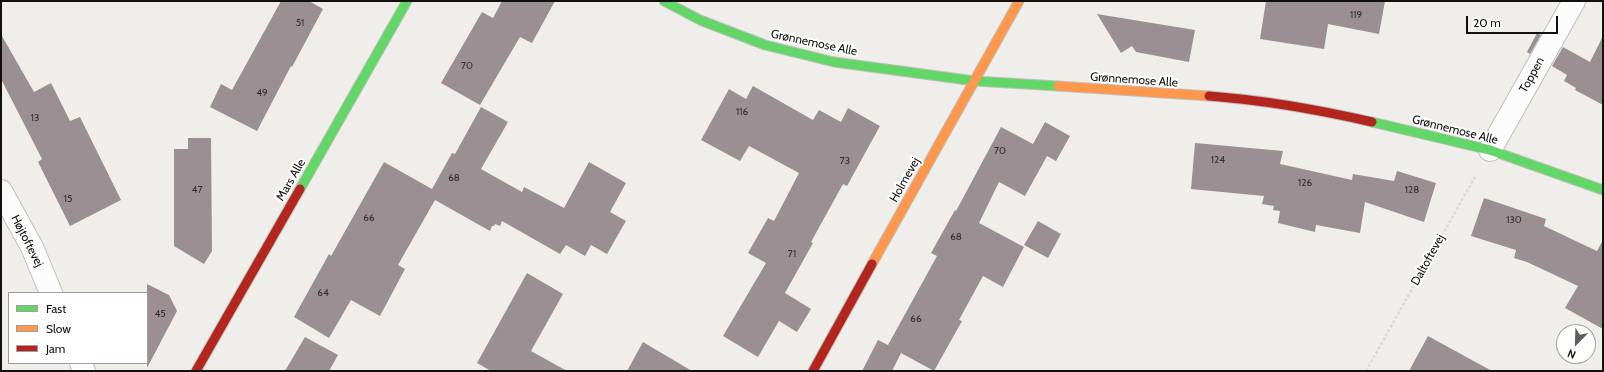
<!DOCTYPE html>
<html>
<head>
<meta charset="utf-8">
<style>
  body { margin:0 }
  #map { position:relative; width:1604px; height:372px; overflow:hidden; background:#f0eeea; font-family:Cabin,sans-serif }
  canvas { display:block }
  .frame { position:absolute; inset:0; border:2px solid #11100d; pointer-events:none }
  .legend { position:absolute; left:8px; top:292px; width:140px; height:72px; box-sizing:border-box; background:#fff; border:1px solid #a09f9e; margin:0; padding:5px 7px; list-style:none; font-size:12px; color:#11100d }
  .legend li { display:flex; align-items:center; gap:8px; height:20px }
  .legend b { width:20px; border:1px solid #a09f9e }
  .north { position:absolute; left:1556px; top:324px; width:40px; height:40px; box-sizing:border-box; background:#fff; border:1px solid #a09f9e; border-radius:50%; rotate:203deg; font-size:11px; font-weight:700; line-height:16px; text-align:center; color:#11100d }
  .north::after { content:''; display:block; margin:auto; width:14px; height:18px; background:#5f5e5a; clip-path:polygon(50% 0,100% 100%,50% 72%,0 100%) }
  .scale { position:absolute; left:1466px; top:16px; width:92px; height:18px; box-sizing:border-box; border:2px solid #11100d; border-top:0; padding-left:5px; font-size:12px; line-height:14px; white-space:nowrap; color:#11100d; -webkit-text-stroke:3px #fff; paint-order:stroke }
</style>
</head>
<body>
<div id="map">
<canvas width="1604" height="372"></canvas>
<div class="frame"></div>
<ul class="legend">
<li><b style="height:5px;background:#63d668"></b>Fast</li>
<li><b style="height:5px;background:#ff974d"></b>Slow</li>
<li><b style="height:5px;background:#b3261e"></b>Jam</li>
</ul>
<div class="north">N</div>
<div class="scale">20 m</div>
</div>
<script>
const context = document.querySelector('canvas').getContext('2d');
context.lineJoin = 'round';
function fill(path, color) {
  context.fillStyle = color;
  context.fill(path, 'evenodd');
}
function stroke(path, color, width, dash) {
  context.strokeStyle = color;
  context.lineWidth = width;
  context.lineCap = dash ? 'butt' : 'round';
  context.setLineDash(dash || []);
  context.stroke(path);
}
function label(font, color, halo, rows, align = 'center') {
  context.font = font + ' Cabin,sans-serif';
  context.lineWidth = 4;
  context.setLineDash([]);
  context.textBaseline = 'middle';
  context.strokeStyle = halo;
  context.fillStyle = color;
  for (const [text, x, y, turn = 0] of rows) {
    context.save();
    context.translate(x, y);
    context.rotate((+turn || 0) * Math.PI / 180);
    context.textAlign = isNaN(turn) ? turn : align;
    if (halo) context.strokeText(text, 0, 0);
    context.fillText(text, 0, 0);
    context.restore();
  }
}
fill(new Path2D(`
  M281,1H309L323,9L292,67L291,66L257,131L210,107L221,84L232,90Z
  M502,1H555L532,43L520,37L480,105L441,83L482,12L493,18Z
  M1266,1H1385L1379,34L1328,24L1324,49L1260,39Z
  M1097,14L1195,30L1189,62L1136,52L1132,46L1121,53Z
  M1537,33L1541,35L1530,54L1527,52Z
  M2,36L34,92L51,83L70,121L80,117L121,200L70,226L38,162L42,159L1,79V37Z
  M1603,36V105L1575,90L1576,88L1564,81L1567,75L1552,66L1563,47L1590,62Z
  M753,86L813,120L819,110L841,122L848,108L880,126L847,186L843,184L811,242L813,243L785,293L811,309L797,332L779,321L758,357L723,336L766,263L748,253L768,218L774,221L799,173L749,146L740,161L701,140L729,89L746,99Z
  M481,107L508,122L481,169L522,192L524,187L564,208L589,162L626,183L610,212L626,221L607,254L591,245L585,256L566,245L560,254L502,221L500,226L495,224L494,226H492L490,231L435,200L398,265L405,269L380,316L351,300L329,338L294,317L329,254L331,256L384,162L432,189L452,153L455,154Z
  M1045,122L1070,136L1056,161L1047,156L1025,196L999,182L979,223L1024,247L1003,287L983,276L959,320L962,321L934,371L901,353L892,371H862L878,340L888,345L937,256L931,253L955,210L956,211L1001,127L1033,144Z
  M188,138H211L212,251L204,264L174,246V149H188Z
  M1195,143L1283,151L1280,164L1352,180L1353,174L1394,181L1397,171L1436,183L1424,222L1365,202L1360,233L1316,225L1315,232L1278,223L1280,211L1273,210L1274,206L1262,204L1264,196L1191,189Z
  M1484,198L1546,219L1544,226L1597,251L1603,240V329L1565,308L1578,286L1527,262L1514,258L1516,250L1471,236Z
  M1038,221L1061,234L1048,258L1024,245Z
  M527,273L563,294L531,351L567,371H491L477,363Z
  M147,284L169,295L177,311L147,368Z
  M1428,336L1492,371H1409Z
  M305,337L338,355L329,371H285Z
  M643,342L692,371H627Z`), '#9b8f93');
const street = new Path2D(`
  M1490,150L1574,1
  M1,191L32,247L51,293
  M81,363L84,371`);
const fast = new Path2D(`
  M664,1L700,20L765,45L834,62L975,81L1058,86
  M1372,122L1490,150L1603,190
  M300,189L407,1`);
const slow = new Path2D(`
  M1058,86L1209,96
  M872,264L1019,1`);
const jam = new Path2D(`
  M1209,96C1262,100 1320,110 1372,122
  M196,371L300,189
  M813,371L872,264`);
stroke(street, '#c0bfbc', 24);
stroke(fast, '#c0bfbc', 11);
stroke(slow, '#c0bfbc', 11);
stroke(jam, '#c0bfbc', 11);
stroke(new Path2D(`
  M1366,371L1476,175`), '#dadad8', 2.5, [3, 2]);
stroke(street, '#fdfcfc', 22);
stroke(fast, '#63d668', 9);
stroke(slow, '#ff974d', 9);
stroke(jam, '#b3261e', 9);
label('10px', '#34302e', null, [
  ["119",1356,15],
  ["51",300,23],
  ["70",467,66],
  ["49",262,93],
  ["116",742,112],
  ["13",35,118],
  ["70",1000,151],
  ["124",1218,160],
  ["73",845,161],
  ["68",454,178],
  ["126",1305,183],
  ["47",197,190],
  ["128",1412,190],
  ["15",68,199],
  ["66",369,218],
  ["130",1514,220],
  ["68",956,237],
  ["71",792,254],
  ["64",323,293],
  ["45",160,314],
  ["66",916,319]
]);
label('12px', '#11100d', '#fff', [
  ["Grønnemose Alle",814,43,12],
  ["Toppen",1532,75,-61],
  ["Grønnemose Alle",1134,80,4],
  ["Grønnemose Alle",1455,130,14],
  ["Mars Alle",291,180,-60],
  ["Holmevej",905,180,-61],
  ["Højtoftevej",27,241,63],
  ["Daltoftevej",1428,260,-61]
]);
</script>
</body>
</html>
